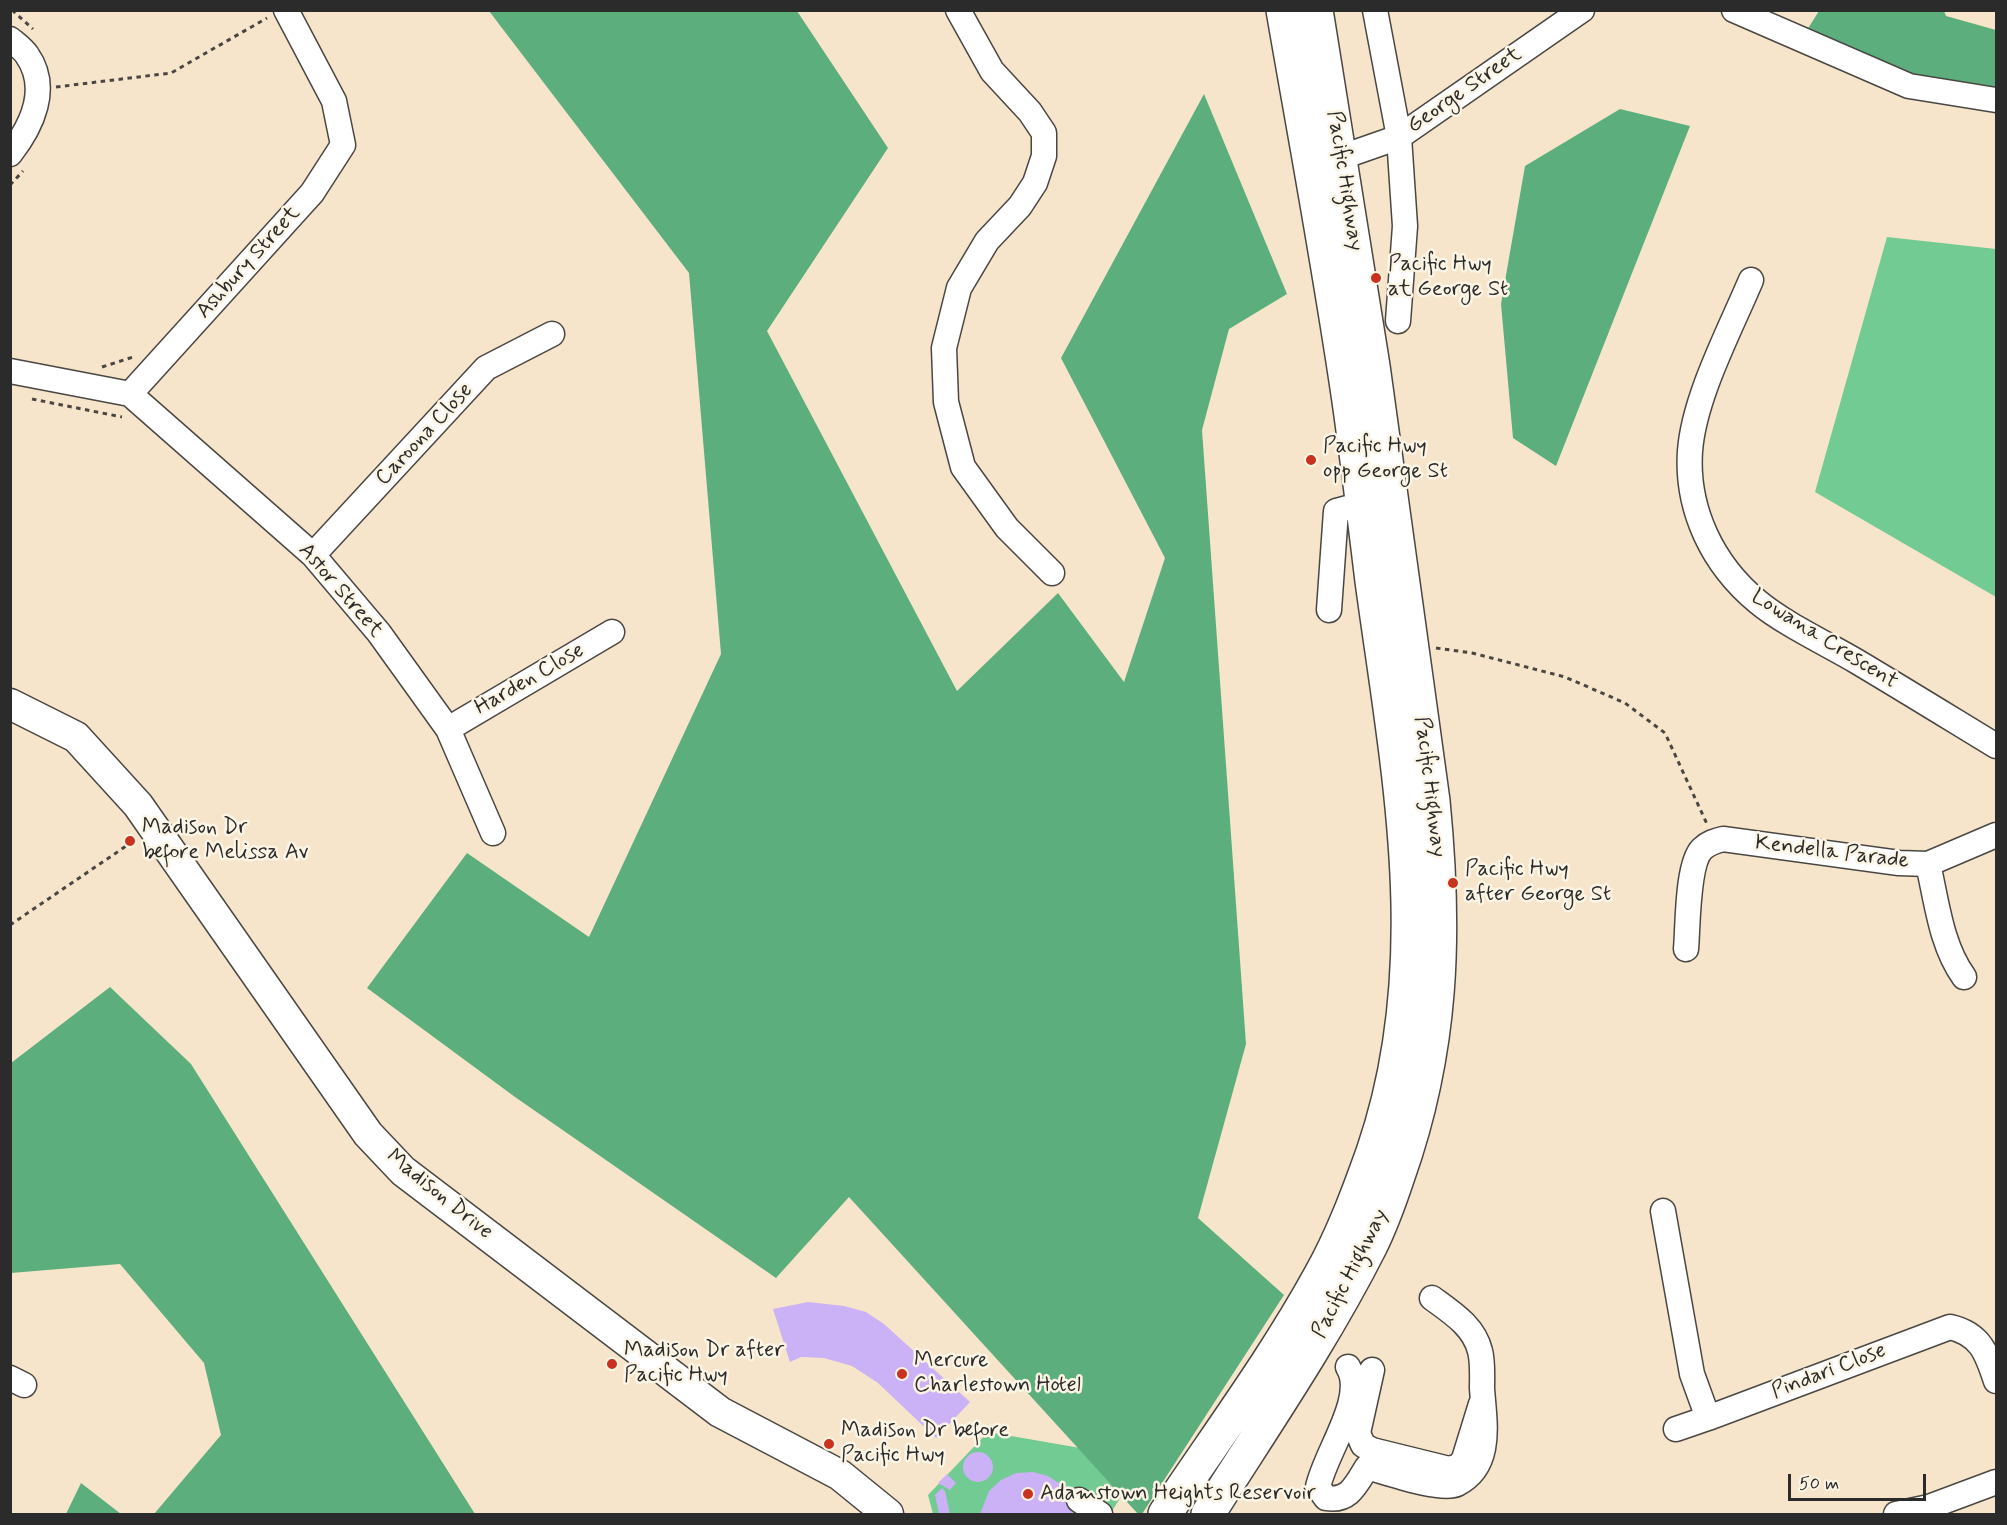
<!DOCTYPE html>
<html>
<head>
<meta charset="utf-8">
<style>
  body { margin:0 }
  #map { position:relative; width:2007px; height:1525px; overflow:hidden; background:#f7e5cb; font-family:Mynerve,sans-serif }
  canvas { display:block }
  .frame { position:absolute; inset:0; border:12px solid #2b2b2b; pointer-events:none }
  .scale { position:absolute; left:1788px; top:1474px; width:138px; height:27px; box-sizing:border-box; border:3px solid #2b2b2b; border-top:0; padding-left:8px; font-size:18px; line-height:21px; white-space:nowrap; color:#2b2b2b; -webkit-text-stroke:4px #fcf5e5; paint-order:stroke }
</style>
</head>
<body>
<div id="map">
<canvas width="2007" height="1525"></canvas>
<div class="frame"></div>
<div class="scale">50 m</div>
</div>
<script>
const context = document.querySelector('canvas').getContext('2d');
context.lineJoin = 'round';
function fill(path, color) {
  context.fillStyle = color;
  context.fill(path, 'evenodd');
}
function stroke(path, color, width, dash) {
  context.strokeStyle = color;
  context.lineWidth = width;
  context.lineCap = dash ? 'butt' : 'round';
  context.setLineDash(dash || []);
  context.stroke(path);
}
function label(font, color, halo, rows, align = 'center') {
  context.font = font + ' Mynerve,sans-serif';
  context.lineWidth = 5;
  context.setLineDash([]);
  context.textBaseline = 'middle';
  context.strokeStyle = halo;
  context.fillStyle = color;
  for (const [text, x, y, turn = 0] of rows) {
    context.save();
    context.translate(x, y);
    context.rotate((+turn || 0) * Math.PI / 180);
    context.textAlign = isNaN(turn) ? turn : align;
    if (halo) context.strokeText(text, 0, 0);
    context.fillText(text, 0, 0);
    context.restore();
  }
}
fill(new Path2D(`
  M1887,237L1996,249V597L1815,492Z
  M988,1432L1109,1453L1133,1478L1110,1514H933L928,1495Z`), '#71cb92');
fill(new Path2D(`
  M489,11H797L888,148L767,331L957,691L1058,593L1124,682L1165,558L1061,358L1204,94L1287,294L1229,329L1202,430L1246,1044L1198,1218L1284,1295L1142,1514H1138L849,1197L776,1278L515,1097L367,988L467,853L589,937L721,654L689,273Z
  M1819,11H1944L1946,16L1996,30V90L1908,81L1807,30Z
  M1620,109L1690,126L1556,466L1513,438L1501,304L1525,166Z
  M110,987L191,1064L475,1514H154L221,1435L204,1363L120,1264L11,1273V1063Z
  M81,1483L121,1514H66Z`), '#5caf7c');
fill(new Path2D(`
  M808,1302L844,1306L866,1312L884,1324L970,1402L936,1438L878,1383L852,1366L824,1358L801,1357L790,1362L773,1309Z
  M963 1467a15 15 0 1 1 30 0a15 15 0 1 1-30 0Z
  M1033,1472L1048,1476L1062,1485L1072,1498L1078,1514H980L989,1491L1001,1480L1016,1473Z
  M947,1474L956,1483L950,1490L938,1483Z
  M942,1488L945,1491L950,1514H939L935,1495Z`), '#cbb1f6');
const minor = new Path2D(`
  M958,10L992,71L1030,112L1044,133V156L1035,183L1020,206L987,241L959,288L944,348L946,402L963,467L1007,528L1052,573
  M1375,10L1399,137L1405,226L1398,321
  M1734,10L1909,86L1996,100
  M10,39C16,44 23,49 27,55C50,88 32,126 10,154
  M1342,157L1399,137L1582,10
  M1751,280C1730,330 1694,397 1690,451C1686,510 1713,565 1758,602C1783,623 1827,644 1856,661C1903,689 1950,718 1996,746
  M10,371L130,394L312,193L343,145L334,101L286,10
  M130,394L313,555L379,633L448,729L493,833
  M313,555L486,368L552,334
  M1329,610L1336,511L1362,504
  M448,729L612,632
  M1928,864C1937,903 1941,945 1964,977
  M1686,949C1688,927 1687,864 1702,849C1708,843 1715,841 1723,839L1899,863L1928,864L1996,835
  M1663,1211L1692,1374L1708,1418L1950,1327C1981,1334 1987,1354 1996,1381
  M1348,1367C1367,1397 1325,1453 1318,1487L1326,1498C1349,1502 1356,1485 1367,1467C1385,1472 1442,1492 1457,1484C1494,1465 1484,1421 1482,1388C1482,1377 1483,1362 1480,1351C1474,1326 1451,1312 1432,1298
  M1372,1370L1358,1433L1363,1445L1372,1450L1449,1469L1459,1466L1464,1459L1481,1404
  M10,1378L24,1385
  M1676,1429L1708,1418
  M1079,1500L1100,1514
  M1896,1514L1929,1507L1996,1482`);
const major = new Path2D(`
  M10,704L76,737L138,805L368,1134L403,1171L720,1412L840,1475L888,1514`);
const highway = new Path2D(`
  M1165,1514C1217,1436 1275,1358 1320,1276C1342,1237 1358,1194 1373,1152C1438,964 1398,772 1372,581C1365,523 1358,466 1350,408C1331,275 1306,143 1283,10
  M1208,1514C1263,1427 1323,1340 1370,1247C1381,1225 1390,1200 1398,1176C1443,1049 1446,933 1433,801L1373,366L1316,10`);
stroke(minor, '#4a4743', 27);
stroke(major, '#4a4743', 33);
stroke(highway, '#4a4743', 36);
stroke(new Path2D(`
  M12,10L33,29
  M56,87L171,73L267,18
  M10,185L23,171
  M102,367L133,357
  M32,399L122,417
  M1436,648L1472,653L1565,677L1625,703L1665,733L1707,824
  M10,925L135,840`), '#4a4743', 3, [4.5, 4.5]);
stroke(minor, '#fff', 24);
stroke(major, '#fff', 30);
stroke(highway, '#fff', 33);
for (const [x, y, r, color] of [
  [1376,278,6,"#c8321e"],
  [1311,460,6,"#c8321e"],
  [130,841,6,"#c8321e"],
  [1453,883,6,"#c8321e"],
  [612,1364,6,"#c8321e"],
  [902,1374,6,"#c8321e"],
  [829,1444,6,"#c8321e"],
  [1028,1494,6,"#c8321e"]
]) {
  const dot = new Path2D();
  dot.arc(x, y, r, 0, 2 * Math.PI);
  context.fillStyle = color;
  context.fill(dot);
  stroke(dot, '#fcf5e5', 2);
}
label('22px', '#2b2b2b', '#fcf5e5', [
  ["George Street",1465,91,-35],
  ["Pacific Highway",1344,181,81],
  ["Ashbury Street",249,263,-48],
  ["Caroona Close",425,435,-47],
  ["Astor Street",340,591,49],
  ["Lowana Crescent",1824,640,32],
  ["Harden Close",530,680,-30],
  ["Pacific Highway",1429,787,83],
  ["Kendella Parade",1832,853,7],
  ["Madison Drive",439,1195,39],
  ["Pacific Highway",1351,1274,-63],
  ["Pindari Close",1829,1372,-21]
]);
label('22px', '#2b2b2b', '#fcf5e5', [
  ["Pacific Hwy",1388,265],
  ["at George St",1388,290],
  ["Pacific Hwy",1323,447],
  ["opp George St",1323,472],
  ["Madison Dr",142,828],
  ["before Melissa Av",142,853],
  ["Pacific Hwy",1465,870],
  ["after George St",1465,895],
  ["Madison Dr after",624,1351],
  ["Pacific Hwy",624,1376],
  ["Mercure",914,1361],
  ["Charlestown Hotel",914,1386],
  ["Madison Dr before",841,1431],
  ["Pacific Hwy",841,1456],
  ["Adamstown Heights Reservoir",1040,1494]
], 'left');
</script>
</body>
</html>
